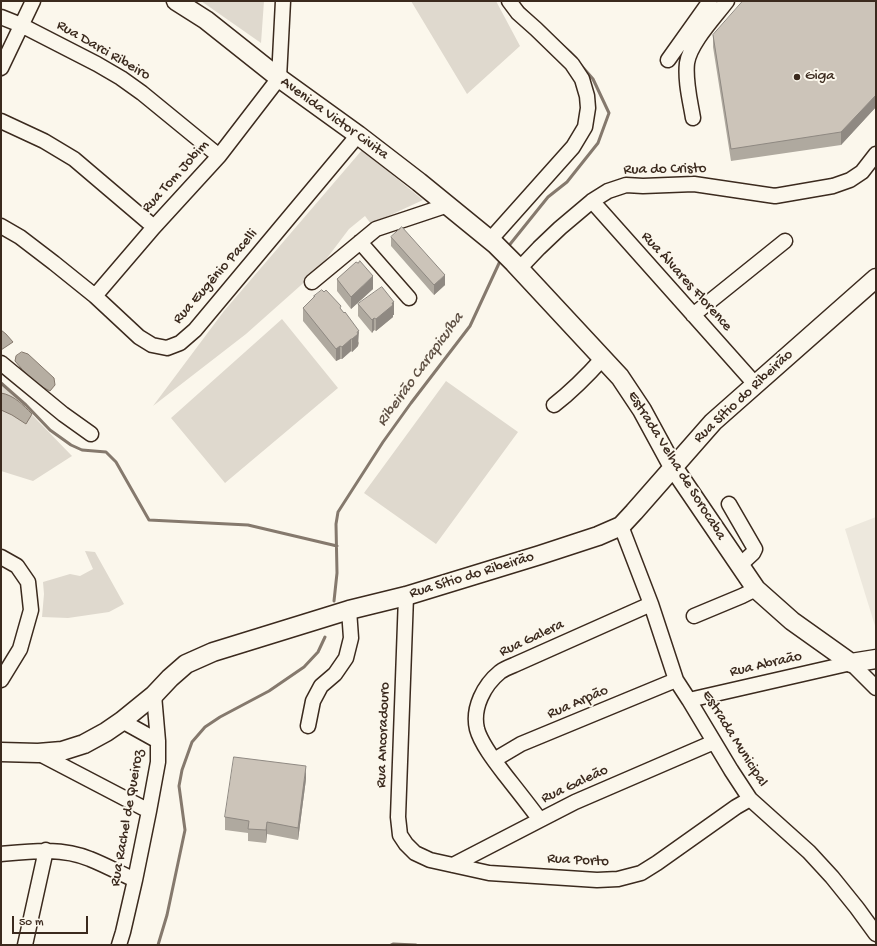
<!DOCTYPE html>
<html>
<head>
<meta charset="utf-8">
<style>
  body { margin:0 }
  #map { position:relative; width:877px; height:946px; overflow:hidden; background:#fbf7ec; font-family:"Gochi Hand",sans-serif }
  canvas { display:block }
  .frame { position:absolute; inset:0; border:2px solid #3b2a1e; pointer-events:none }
  .scale { position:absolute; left:12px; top:916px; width:76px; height:18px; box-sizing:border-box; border:2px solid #3b2a1e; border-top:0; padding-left:5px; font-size:12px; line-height:14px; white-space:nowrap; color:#3b2a1e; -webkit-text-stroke:3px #fbf7ec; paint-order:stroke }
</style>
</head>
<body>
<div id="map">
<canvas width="877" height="946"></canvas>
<div class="frame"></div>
<div class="scale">50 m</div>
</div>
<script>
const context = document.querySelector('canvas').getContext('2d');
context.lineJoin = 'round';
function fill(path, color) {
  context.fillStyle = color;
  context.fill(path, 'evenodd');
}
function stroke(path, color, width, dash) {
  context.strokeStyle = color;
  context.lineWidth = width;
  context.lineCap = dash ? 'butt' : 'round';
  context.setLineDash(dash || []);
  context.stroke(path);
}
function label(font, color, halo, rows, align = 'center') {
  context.font = font + ' "Gochi Hand",sans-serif';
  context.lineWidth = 4;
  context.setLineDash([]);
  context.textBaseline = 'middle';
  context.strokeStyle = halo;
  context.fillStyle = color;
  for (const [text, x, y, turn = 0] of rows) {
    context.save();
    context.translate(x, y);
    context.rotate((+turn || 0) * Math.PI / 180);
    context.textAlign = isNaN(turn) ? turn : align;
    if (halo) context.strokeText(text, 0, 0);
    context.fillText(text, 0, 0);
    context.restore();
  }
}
fill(new Path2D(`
  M876,517V629L845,529Z`), '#ede8dd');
fill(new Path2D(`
  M201,1H264L261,43Z
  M411,1H496L520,46L467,94Z
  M362,150L423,200L371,224L365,216L349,229L318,270L246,334L153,406L224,311Z
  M282,319L338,388L225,483L171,418Z
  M446,381L518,432L436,544L364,493Z
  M1,383L72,456L33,481L1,471Z
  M85,551L95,552L124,604L109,612L68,618L42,617L44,594L43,582L70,574L80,576L93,569Z`), '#dfd9ce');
const water = new Path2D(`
  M1,330L6,334L13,342L1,350Z
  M22,352L28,354L54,378L55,385L50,391C35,384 25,373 15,361L16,356Z
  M1,393C14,395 23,405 32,414L26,424L12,415L1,410Z`);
fill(water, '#b6aea2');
stroke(water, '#85796d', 1);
stroke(new Path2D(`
  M519,4L528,13
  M561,44L570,52L576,58
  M507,248L548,197L567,182L598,143L609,113L593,79L579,63
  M1,383L26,405L50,430L71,445L82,450L106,452L116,462L149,520L248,525L337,546
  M334,601L337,573L336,524L338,512L383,442L411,403L470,326L501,259
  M158,945L167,915L185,830L179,786L182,770L192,742L205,727L220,717L269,691L304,667L318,652L325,637
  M391,945L393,944L416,945`), '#85796d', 3);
const minor = new Path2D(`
  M1,17L21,25L97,64L121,78L142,93L219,156
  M668,60L710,1
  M1,68L33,1
  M693,118C690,100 685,81 687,63C690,43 715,17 727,1
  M1,121L44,141L74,159L154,227
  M592,201L755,384
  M1,226L20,237L54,263L95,296L139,337L152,345L167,348L180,343L195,330L358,135
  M490,240L573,147L585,127L588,108L587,96L582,79L572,64L536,29L518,13L509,1
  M360,242L409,298
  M519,269L539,248L560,228L592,201L608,191L626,185L643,186L694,184L775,196L833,186L850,180L862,172L876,154
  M312,282L376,229L448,205
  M95,296L154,227L219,156L279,78L283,1
  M693,315L785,241
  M1,363L63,414L91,434
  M554,405C572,391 587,376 603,358
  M729,504L755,549L753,553L740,565
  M621,526L651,604L676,680L689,700L731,770L750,799L809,852L832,877L857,908L876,934
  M1,557L17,566L28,582L31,610L20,649L1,680
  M406,596L398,817L400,835L406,844L415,853L430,860L489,873L597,880L618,879L641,873L657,863L736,807L750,799
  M694,616L742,596L756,589
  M689,700L851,663L876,688
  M122,721L158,741
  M308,726L313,701L321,686L335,674L346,658L351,638L349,610
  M38,753L149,811
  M494,760L521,744L676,680
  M540,820C529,805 517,790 506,776C496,763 481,744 477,729C472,708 484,685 500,672C504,669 509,667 514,665L651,604
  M1,854C31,851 62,847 90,859C105,865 120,873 135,880
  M453,865L540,820L575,802L714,742
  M25,945L46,850
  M119,945L123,932L135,880L149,811L158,762V741L154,695`);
const major = new Path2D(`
  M176,1L206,20L279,78L358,135L419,182L495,244L514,263L620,377L642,410L673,467L756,589L792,621L851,663L876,659
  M1,752L38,753L62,751L84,744L106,732L122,721L154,695L170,678L186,664L213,652L349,610L406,596L540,555L598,536L621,526L634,512L713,422L876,278`);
stroke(minor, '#3b2a1e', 17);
stroke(major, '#3b2a1e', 21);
stroke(minor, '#fbf7ec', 14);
stroke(major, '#fbf7ec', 18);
fill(new Path2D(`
  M876,1V107L841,145L731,161L713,47V35Z
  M391,237L445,285L434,295L391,246Z
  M337,279L373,289L351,309L337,291Z
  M314,296L341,310L359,343L358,346L352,352L351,351L342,359H340L336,361L303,321V308L314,297Z
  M358,304L394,315H393V317L376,331L374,330L372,333L358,316Z
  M306,779L298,840L267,834L266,843L248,841V833L225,830V817Z`), '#afa99f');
fill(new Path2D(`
  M876,95V107L841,145V132Z
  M445,275V285L434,295V285Z
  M373,276V289L351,309V297Z
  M394,302V315H393V317L376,331V319L392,303Z
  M374,318V330L372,333V320Z
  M359,331L358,346L352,352V339Z
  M351,339V351L342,359V347Z
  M340,346V359L336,361V349Z
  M306,766V779L298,840V828Z
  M267,822V834L266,843V830Z`), '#8f8982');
const building = new Path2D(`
  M743,1H876V95L841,132L731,149L713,35Z
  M402,227L445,275L434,285L391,237Z
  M360,261L373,276L351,297L337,279L356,262L358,263Z
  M382,287L394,302L392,303L393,305L376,319L374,318L372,320L358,304Z
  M322,290L324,292L326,290L341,306L340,308L344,313L345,312L359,331L357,332L358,334L352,339H351L342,347L340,346L336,349L303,308L315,296H314Z
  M234,757L306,766L298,828L267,822L266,830L248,829L249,821L225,817Z`);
fill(building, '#ccc4b9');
stroke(building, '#8f8982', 1);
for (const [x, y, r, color] of [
  [797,77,4,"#3b2a1e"]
]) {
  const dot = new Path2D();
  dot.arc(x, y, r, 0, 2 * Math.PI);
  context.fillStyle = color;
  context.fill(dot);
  stroke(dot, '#fbf7ec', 1.5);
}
label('15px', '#3b2a1e', '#fbf7ec', [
  ["Rua Darci Ribeiro",103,51,30],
  ["Avenida Victor Civita",334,119,36],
  ["Rua do Cristo",665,170,-1],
  ["Rua Tom Jobim",176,177,-48],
  ["Rua Eugênio Pacelli",216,277,-49],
  ["Rua Álvares Florence",686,282,48],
  ["Rua Sítio do Ribeirão",744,397,-43],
  ["Estrada Velha de Sorocaba",676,466,58],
  ["Rua Sítio do Ribeirão",472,576,-17],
  ["Rua Galera",532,639,-25],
  ["Rua Abraão",766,665,-13],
  ["Rua Arpão",578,703,-23],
  ["Rua Ancoradouro",384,735,-88],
  ["Estrada Municipal",734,739,58],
  ["Rua Galeão",575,785,-25],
  ["Rua Rachel de Queiroz",128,818,-80],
  ["Rua Porto",578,861,3]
]);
label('15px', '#3b2a1e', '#fbf7ec', [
  ["Giga",805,77]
], 'left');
label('italic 16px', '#605246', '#fbf7ec', [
  ["Ribeirão Carapicuíba",421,370,-54]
]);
</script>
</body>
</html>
